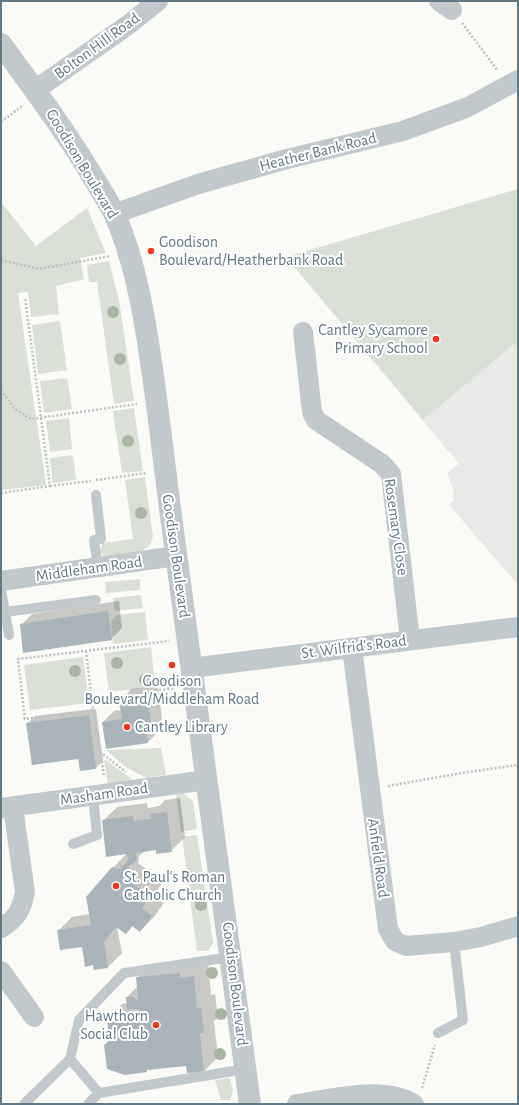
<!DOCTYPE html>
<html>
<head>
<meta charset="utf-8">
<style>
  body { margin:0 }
  #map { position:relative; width:519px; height:1105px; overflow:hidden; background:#fafaf7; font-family:"Alegreya Sans",sans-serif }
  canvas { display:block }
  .frame { position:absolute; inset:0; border:2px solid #627a86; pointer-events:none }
</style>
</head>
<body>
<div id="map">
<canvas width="519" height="1105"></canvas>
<div class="frame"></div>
</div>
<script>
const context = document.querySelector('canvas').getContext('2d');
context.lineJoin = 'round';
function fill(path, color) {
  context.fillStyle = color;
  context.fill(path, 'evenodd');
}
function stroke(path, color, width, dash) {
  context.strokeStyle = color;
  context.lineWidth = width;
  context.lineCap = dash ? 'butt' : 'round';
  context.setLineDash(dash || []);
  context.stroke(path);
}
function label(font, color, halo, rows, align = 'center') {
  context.font = font + ' "Alegreya Sans",sans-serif';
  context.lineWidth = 4;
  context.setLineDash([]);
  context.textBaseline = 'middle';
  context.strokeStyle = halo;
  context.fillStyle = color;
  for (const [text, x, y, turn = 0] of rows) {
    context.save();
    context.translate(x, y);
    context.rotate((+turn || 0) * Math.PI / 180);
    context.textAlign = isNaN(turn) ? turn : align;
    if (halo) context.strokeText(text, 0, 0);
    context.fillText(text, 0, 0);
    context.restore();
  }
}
fill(new Path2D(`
  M518,189V585L449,505L454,500L453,489L447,473L459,464L286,257Z`), '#e8eae8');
fill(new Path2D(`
  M518,189V348L514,344L423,420L286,257Z
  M1,202L36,246L87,208L106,253L80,258L84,279L56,286L59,314L31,317L28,292L18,293L46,485L1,490Z
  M109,261L119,300L134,401L114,404L97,282H89L87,265Z
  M60,321L67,370L38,374L32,325Z
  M67,378L72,409L44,413L40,381Z
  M134,408L143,471L122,473L113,411Z
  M69,418L72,449L50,452L46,421Z
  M73,455L76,480L53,483L50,458Z
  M145,477L153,536L150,545L142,551L104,558L100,550L103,543L133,539L125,480Z
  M140,579V590L106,593L105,582Z
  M141,595L143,608L115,611L113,598Z
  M145,612L148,640L113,644L111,622L116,615Z
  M151,647L155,687L109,692L104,653Z
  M83,657L89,703L30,710L24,665Z
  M161,748L166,775L146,778L124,766L106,750Z
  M104,759L136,782L108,785Z
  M176,793H183L193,801L197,829L181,832Z
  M197,835L213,943L208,951H197L182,837Z
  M230,1078L233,1090L230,1100H221L215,1080Z`), '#dae0d6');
fill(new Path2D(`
  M119,601L122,628L111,639L21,625L32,614Z
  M158,686L162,720L158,725L159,731L148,742L103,722L114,711L122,710L121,700L131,689Z
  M96,709L103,761L96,768L81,770L79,757L27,724L35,716Z
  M180,798L185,837L171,851L157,849L145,851L139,856L138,863L163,882L155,894L165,901L154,917L140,931L133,926L126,933L117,927L122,953L108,967L94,964L83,946L58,931L72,917L90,914L113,868L127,853L103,821L117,807L147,803L148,808L159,806L165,800Z
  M193,960L208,963L211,995L215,994L218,1018L214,1021L218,1057L204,1071L188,1072L187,1065L149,1068L146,1071L105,1045L110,1040L108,1018L122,1004L127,1003V997L138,986L137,978L151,964Z`), '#0003');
fill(new Path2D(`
  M108,611L112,640L23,653L20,624Z
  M147,696L152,732L147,733L148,743L106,749L102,722L122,719L119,700Z
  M89,715L96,769L80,771L78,759L32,765L26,723Z
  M167,812L172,852L156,854V850L136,853L137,860L126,869L124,877L150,896L142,908L152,916L140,932L132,926L126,934L116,927L104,942L108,968L94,970L93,965L85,967L82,947L60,950L57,930L91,925L86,897L112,867L120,869L128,860L127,854L106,857L102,820L133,816L134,821L151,819L150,814Z
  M180,973V978L194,976L197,1008H201L204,1033H200L204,1072L187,1073L186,1066L147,1070V1072L125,1075L107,1069L104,1045L109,1041L107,1017L139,1015V1009H127L126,997H133L138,1000L136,977Z`), '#a9b5ba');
stroke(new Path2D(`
  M462,23L498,71
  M1,122L22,106
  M1,260L39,269L110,256
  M1,390L15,409L31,419L137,404
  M96,480L147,473
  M50,486L91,481
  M1,493L50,486L25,297
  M86,651L93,710L25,719L18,659L169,641
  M92,700L175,688
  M93,710L104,775
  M100,752L126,772
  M388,786L468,772L518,765
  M422,1088L435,1045`), '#bdc1c4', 2.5, [2, 2]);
stroke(new Path2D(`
  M96,495L101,539L94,540L98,567
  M1,589L5,612L96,600
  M5,612L9,635
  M73,844L97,835L93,796
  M438,1033L463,1020L454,942
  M99,1093L246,1069
  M24,1104L70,1059
  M88,1104L99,1093L70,1059L79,1020L124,973L231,957`), '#c2c9cc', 10);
stroke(new Path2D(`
  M439,1L452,10
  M35,90L128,25L158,1
  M114,214L198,184L287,159L403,131L468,107L518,80
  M303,332L312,412L316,420L382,464L391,474L410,640
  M1,581L176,556
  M352,648L388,929L395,941L406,946L454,942L481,937L518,926
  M191,668L518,627
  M1,808L207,780
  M1,928C17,918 21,911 25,892L13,807
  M1,971L34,1017
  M297,1104C332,1099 382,1085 414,1104`), '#c2c9cc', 20);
stroke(new Path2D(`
  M1,44C33,88 65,130 93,177C100,189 109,202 115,215C134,259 143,308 150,355C159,414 165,473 173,531C199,722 225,913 250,1104`), '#c2c9cc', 22);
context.fillStyle = '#aab5a4';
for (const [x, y] of [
  [113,312],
  [120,359],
  [128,441],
  [141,513],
  [117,663],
  [75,671],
  [145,680],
  [201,905],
  [212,973],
  [221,1014],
  [220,1054]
]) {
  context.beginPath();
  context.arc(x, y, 6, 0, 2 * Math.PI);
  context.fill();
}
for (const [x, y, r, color] of [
  [151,251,4,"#f5351c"],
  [436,339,4,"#f5351c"],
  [172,665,4,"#f5351c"],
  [127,727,4,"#f5351c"],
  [116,886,4,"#f5351c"],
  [156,1025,4,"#f5351c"]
]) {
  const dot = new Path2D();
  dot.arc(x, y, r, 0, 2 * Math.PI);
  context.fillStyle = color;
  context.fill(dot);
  stroke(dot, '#fff', 1.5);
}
label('16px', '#627a86', '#fff', [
  ["Bolton Hill Road",97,46,-36],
  ["Heather Bank Road",318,152,-14],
  ["Goodison Boulevard",82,164,59],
  ["Rosemary Close",396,527,82],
  ["Goodison Boulevard",176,556,82],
  ["Middleham Road",89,569,-8],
  ["St. Wilfrid's Road",354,647,-7],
  ["Masham Road",104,794,-8],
  ["Anfield Road",378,858,82],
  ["Goodison Boulevard",235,984,83]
]);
label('16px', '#627a86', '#fff', [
  ["Goodison",159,242],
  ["Boulevard/Heatherbank Road",159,260],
  ["Cantley Sycamore",428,330,"right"],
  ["Primary School",428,348,"right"],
  ["Goodison",172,681,"center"],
  ["Boulevard/Middleham Road",172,699,"center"],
  ["Cantley Library",135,727],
  ["St. Paul's Roman",124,877],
  ["Catholic Church",124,895],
  ["Hawthorn",148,1016,"right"],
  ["Social Club",148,1034,"right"]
], 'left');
</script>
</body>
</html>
